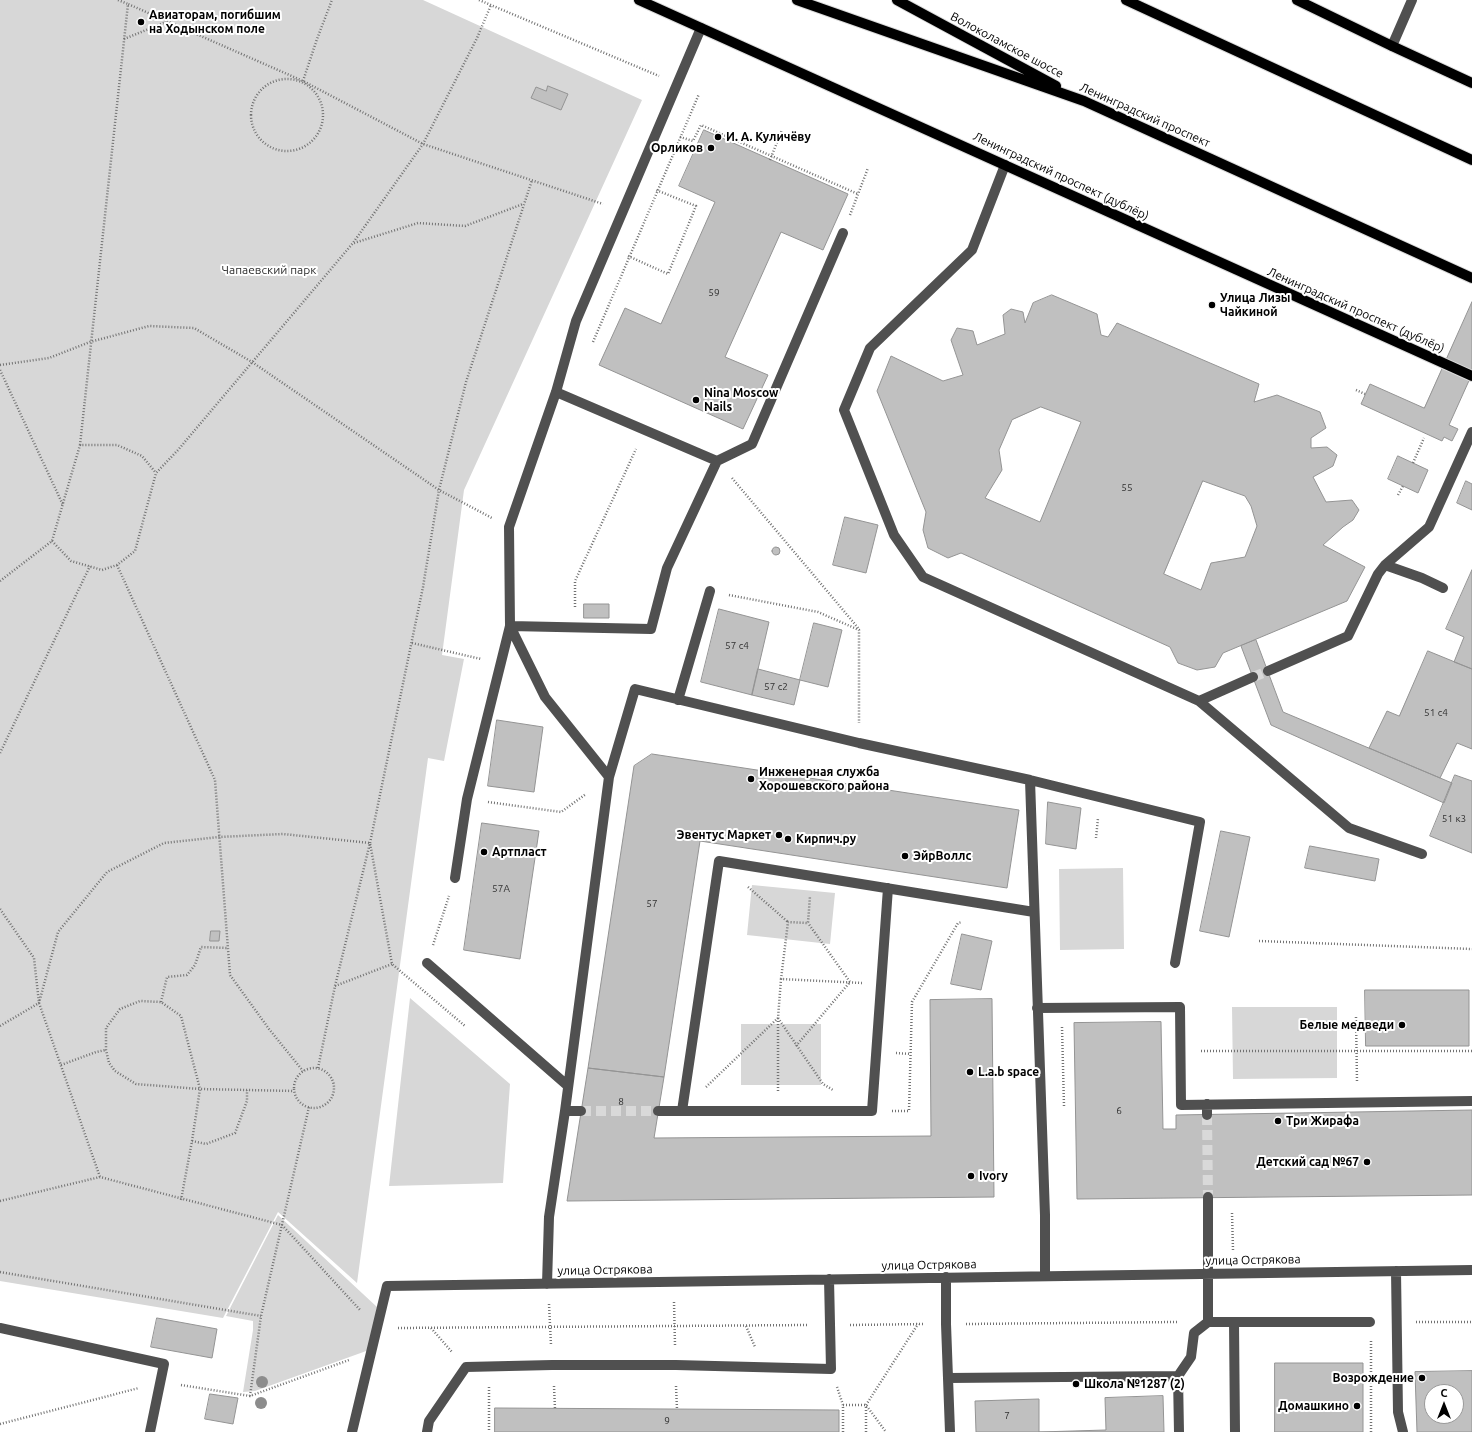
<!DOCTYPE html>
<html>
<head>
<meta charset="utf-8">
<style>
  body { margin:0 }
  #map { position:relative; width:1472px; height:1432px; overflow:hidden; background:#fff; font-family:Ubuntu,sans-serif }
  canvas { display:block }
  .north { position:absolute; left:1424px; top:1384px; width:40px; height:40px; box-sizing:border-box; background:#fff; border:1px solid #999; border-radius:50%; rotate:0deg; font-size:11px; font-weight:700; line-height:16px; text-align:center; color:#000 }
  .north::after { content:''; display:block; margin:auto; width:14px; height:18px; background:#000; clip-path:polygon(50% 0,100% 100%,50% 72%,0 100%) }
</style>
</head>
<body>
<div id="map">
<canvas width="1472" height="1432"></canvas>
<div class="north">С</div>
</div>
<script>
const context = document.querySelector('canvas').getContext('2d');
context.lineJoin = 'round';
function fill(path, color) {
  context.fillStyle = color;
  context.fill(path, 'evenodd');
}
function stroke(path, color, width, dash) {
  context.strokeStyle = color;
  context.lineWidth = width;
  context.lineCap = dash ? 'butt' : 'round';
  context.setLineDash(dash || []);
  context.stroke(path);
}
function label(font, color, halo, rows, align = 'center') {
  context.font = font + ' Ubuntu,sans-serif';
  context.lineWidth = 4;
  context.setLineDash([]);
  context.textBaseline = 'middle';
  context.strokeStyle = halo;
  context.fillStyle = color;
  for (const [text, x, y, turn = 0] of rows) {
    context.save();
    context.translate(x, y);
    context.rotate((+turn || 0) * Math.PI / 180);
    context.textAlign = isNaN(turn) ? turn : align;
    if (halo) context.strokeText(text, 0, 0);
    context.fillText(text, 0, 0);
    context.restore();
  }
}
fill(new Path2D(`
  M0,0H423L642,100L464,490L442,655L464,659L444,761L428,758L357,1283L278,1212L223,1318L0,1281Z
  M1123,868L1124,949L1060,950L1059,869Z
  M752,885L835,893L830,944L747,935Z
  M410,998L510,1084L503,1183L389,1186Z
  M1232,1007H1337V1078L1233,1079Z
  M741,1024H821V1085H741Z
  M278,1215L377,1307L369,1350L255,1391L243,1392L253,1330V1321L226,1316Z`), '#d7d7d7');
const building = new Path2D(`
  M548,86L568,94L561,110L531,98L536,87L546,91Z
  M704,130L848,194L823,250L781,232L725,357L768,375L743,429L599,365L625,308L661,324L715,202L679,186Z
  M1052,295L1097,314L1101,335L1108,337L1117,323L1259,384L1254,402L1277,395L1320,412L1326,428L1311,438V448L1327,447L1337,455L1333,466L1313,477L1326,502L1352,500L1359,510L1353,520L1343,527L1323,545L1365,567L1347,601L1223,653L1215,667L1197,670L1178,663L1170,647L961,553L948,558L928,548L923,530L926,512L877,391L891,356L943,381L963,375L951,340L957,328L973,331L977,345L1005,334L1003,315L1011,309L1023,312L1025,323L1033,303ZM1041,407L1081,422L1040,522L985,498L1002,470L999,450L1012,420ZM1203,481L1245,496L1251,506L1257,526L1245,557L1211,563L1201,590L1164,574Z
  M1472,302V374L1449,425L1458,429L1452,441L1444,437L1442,441L1361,404L1370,384L1424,408Z
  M1398,456L1428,470L1418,493L1388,479Z
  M1466,481L1472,484V510L1457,503Z
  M845,517L878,525L866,573L833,565Z
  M772 551a4 4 0 1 1 8 0a4 4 0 1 1-8 0Z
  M1472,570V669L1454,662L1464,637L1446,629Z
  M584,604H609V618H584Z
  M719,609L769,622L752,695L701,682Z
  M814,623L842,630L828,687L800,680Z
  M1256,640L1283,712L1452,783L1444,803L1271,725L1241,646Z
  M1428,651L1472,669V749L1457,743L1440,778L1369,748L1387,711L1399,716Z
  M758,669L800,680L794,705L752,695Z
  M497,720L543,727L534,792L488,786Z
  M652,754L1019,810L1007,888L700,841L664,1077L588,1068L634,766Z
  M1455,775L1472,781V853L1430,836Z
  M1048,802L1081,808L1076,849L1046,844Z
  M482,823L539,831L520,959L464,950Z
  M1221,831L1250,837L1229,937L1200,931Z
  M1310,846L1379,859L1375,881L1305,868Z
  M211,931H220L219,941H210Z
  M962,934L992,941L981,990L951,984Z
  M1365,990H1469V1046H1366Z
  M992,999L994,1197L567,1201L588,1068L664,1077L654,1138L931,1136L930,1000Z
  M1161,1022L1163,1129H1176V1115L1472,1110V1195L1077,1199L1074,1023Z
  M157,1318L217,1329L212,1358L151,1347Z
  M1275,1363H1363V1432H1275Z
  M1472,1371V1432H1417L1415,1372ZM1432,1392H1456V1416H1432Z
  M210,1394L238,1398L233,1424L205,1419Z
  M1163,1396L1164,1432H976L975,1401L1039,1399V1432L1106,1430L1105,1398Z
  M495,1408L839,1410V1432H495Z`);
fill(building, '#c0c0c0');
stroke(building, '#949494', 1);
stroke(new Path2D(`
  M1253,677L1268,671
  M581,1111H658
  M1207,1115L1208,1197`), '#d9d9d9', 10, [10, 5]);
const major = new Path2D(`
  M639,0L1472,376
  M797,0L1084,101L1472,278
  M897,0L1056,86
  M1126,0L1472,160
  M1297,0L1392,46L1472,83`);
stroke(major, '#dbdbdb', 12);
stroke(new Path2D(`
  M118,0L128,4
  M479,0L659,76
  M124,39L166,22
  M251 115a36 36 0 1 1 72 0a36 36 0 1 1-72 0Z
  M303,81L317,39L332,0
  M680,137L693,141L701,125L858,194
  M770,160L782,130
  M850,215L868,168
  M354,243L418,223L465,226L523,204
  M628,256L668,274L696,206L656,190
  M593,342L699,94
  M0,365L49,358L90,342L149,326L194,328L252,362L439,490L492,518
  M0,370L63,505
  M1356,390L1365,394
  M80,445L128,4L303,81L423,144L603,204
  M1413,463L1424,438
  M732,478L859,629
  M1398,495L1403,486
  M52,541L71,561L102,570L117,565L135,551L156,473L178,450L353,243L423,144L477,38L491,5
  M117,565L215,780L230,975L269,1029L303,1071
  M0,581L52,541L80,445H117L142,456L156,473
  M729,595L818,612L859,630V723
  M575,607V581L636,449
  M412,643L481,659
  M0,753L90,566
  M488,802L561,812L586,794
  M1096,838L1098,818
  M748,887L788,922
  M0,909L34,958L39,1003L100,1177
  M1259,941L1472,949
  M433,945L449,896
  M781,979L788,922L808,923L810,896
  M335,986L392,964
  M161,1002L167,977L187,975L195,965L201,947L228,948
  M1356,1017L1357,1082
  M778,1018L823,1084L833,1090
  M0,1026L39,1003L58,932L107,872L164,843L219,837L283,834L370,843L392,964L465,1026
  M1062,1027L1064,1106
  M796,1046L850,982L808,923
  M1201,1051H1472
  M896,1053L911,1054
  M61,1065L96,1052L106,1050
  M318,1068L335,986L370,843L423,587L439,490L466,382L532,180
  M294 1088a20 20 0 1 1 40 0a20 20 0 1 1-40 0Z
  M706,1087L778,1018L781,979L862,983
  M778,1091V1018
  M892,1111H909L912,1002L958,923L962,922
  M192,1141L206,1144L235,1133L247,1101V1090
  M181,1200L192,1141L200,1089L181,1016L161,1002L140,1001L120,1009L106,1028V1050L109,1063L115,1071L136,1084L200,1089L294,1091
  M0,1201L100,1177L282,1225L361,1311
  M1232,1213L1233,1250
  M0,1272L261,1316
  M674,1302L675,1345
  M549,1304L551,1345
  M1416,1322H1472
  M966,1324L1177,1322
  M850,1325L925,1324
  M746,1326L755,1347
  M398,1328L809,1325
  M431,1328L452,1352
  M1371,1341V1432
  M181,1385L250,1396L349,1360
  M554,1386L555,1409
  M676,1386L677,1409
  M489,1387V1432
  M837,1387L843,1405V1432
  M250,1396L261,1316L309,1107
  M843,1405H866L886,1432
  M0,1424L139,1388
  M866,1432V1405L918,1324`), '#727272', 2.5, [1, 2]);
stroke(new Path2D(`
  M1392,46L1412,0
  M1005,165L972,250L870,348L844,410L894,535L923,577L1199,701L1253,677
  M717,461L752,444L843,233
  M1385,565L1422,578L1443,588
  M1268,671L1348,636L1378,574L1385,565L1429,527L1472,432
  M678,700L710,591
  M1199,701L1349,828L1422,854
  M609,777L545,697L510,626L509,527L556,392L576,321L701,28
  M1030,780L1045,1215V1276
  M455,878L467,799L510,626L651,629L667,568L717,461L556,392
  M427,963L568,1086
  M1037,1008L1180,1007L1181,1105L1472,1101
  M1207,1104V1115
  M565,1111H581
  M658,1111H872L888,888
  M682,1111L719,861L1034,912
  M1208,1197V1322
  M1396,1271L1398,1412L1403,1432
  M946,1277V1324L950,1432
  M547,1284L549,1217L565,1111L609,777L635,689L859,743L1030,780L1200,822L1175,963
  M1234,1322L1235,1432
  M0,1328L164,1364L150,1432
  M948,1378L1178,1376
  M352,1432L387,1286L1472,1270
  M427,1432L429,1421L466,1367L552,1365H676L831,1369L829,1279
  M1179,1432L1178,1376L1191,1357L1194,1333L1208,1322H1370`), '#505050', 10);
stroke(major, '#000', 10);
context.fillStyle = '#8c8c8c';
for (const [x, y] of [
  [262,1382],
  [261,1403]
]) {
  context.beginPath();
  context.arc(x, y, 6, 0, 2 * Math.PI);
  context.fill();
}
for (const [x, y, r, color] of [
  [141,22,4,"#000"],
  [718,137,4,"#000"],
  [711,148,4,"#000"],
  [1212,305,4,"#000"],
  [696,400,4,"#000"],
  [751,779,4,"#000"],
  [779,835,4,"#000"],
  [788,839,4,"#000"],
  [484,852,4,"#000"],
  [905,856,4,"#000"],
  [1402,1025,4,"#000"],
  [970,1072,4,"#000"],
  [1278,1121,4,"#000"],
  [1367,1162,4,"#000"],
  [971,1176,4,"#000"],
  [1422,1378,4,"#000"],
  [1076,1384,4,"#000"],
  [1357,1406,4,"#000"]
]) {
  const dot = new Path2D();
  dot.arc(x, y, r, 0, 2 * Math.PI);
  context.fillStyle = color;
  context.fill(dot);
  stroke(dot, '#fff', 1.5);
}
label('10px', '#303030', null, [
  ["59",714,293],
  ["55",1127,488],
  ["57 с4",737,646],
  ["57 с2",776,687],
  ["51 с4",1436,713],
  ["51 к3",1454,819],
  ["57А",501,889],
  ["57",652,904],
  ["8",621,1102],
  ["6",1119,1111],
  ["7",1007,1416],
  ["9",667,1421]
]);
label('bold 12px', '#000', '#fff', [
  ["Авиаторам, погибшим",149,15],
  ["на Ходынском поле",149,29],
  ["И. А. Куличёву",726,137],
  ["Орликов",703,148,"right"],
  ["Улица Лизы",1220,298],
  ["Чайкиной",1220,312],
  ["Nina Moscow",704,393],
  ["Nails",704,407],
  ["Инженерная служба",759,772],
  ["Хорошевского района",759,786],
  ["Эвентус Маркет",771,835,"right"],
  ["Кирпич.ру",796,839],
  ["Артпласт",492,852],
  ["ЭйрВоллс",913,856],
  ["Белые медведи",1394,1025,"right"],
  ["L.a.b space",978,1072],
  ["Три Жирафа",1286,1121],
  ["Детский сад №67",1359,1162,"right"],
  ["Ivory",979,1176],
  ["Возрождение",1414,1378,"right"],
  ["Школа №1287 (2)",1084,1384],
  ["Домашкино",1349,1406,"right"]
], 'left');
label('12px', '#000', '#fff', [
  ["Волоколамское шоссе",1007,45,28],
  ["Ленинградский проспект",1145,115,24],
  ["Ленинградский проспект (дублёр)",1061,176,25],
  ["Ленинградский проспект (дублёр)",1356,310,24],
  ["улица Острякова",1253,1260,-1],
  ["улица Острякова",929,1265,-1],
  ["улица Острякова",605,1270,-1]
]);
label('12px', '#2e2e2e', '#fff', [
  ["Чапаевский парк",269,270]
]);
</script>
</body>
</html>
